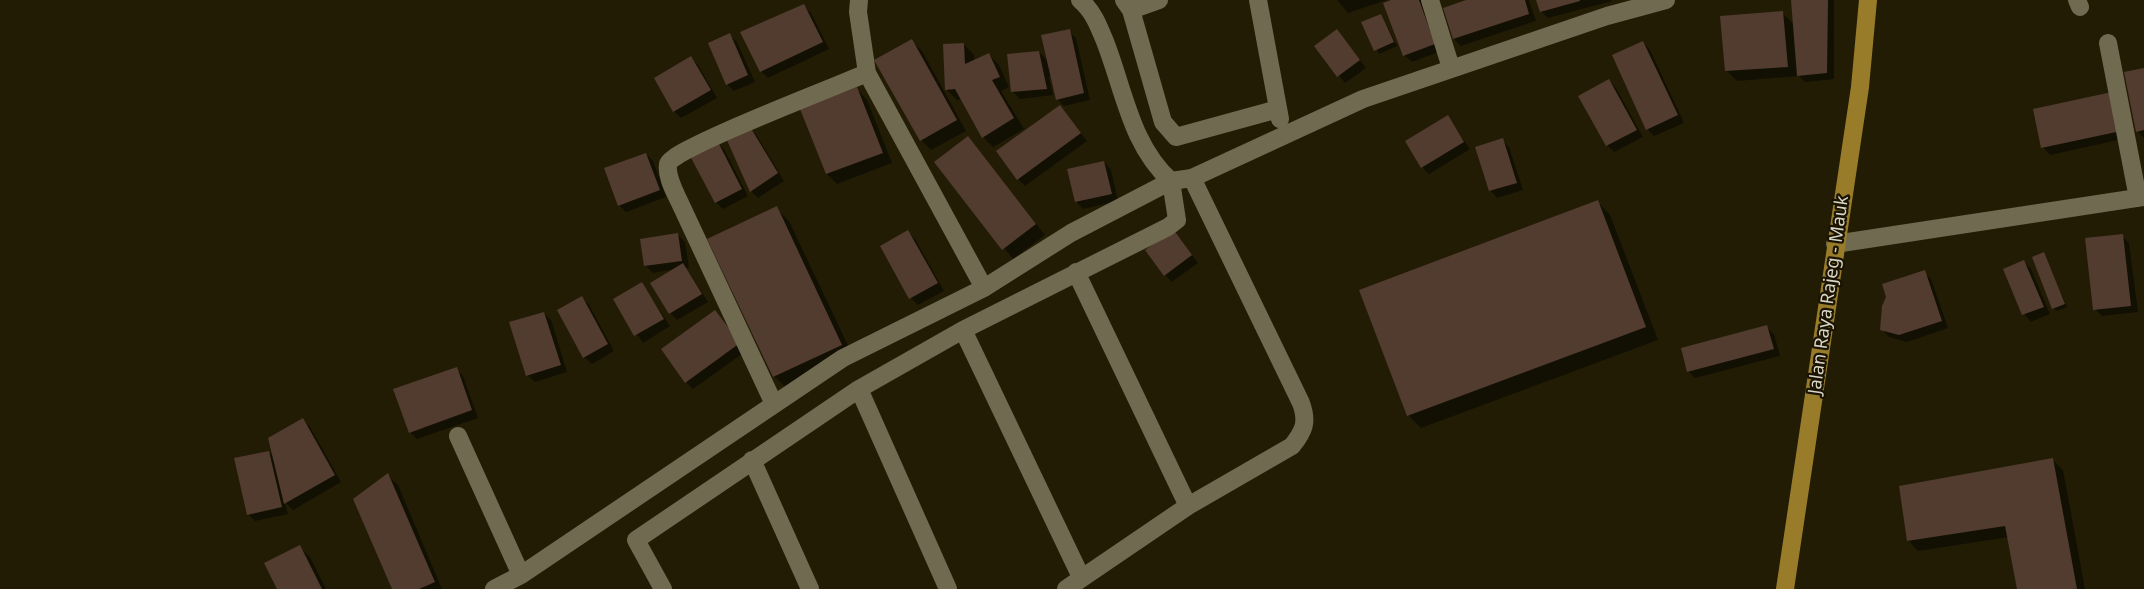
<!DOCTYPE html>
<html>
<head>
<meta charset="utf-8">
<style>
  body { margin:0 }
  canvas { display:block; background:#221c05 }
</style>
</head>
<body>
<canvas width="2144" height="589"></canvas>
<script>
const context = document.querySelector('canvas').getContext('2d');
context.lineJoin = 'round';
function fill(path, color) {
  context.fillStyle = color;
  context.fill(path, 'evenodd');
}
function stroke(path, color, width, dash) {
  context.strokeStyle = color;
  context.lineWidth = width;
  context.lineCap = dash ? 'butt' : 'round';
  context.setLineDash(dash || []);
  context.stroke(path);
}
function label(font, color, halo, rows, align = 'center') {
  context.font = font + ' "Noto Sans",sans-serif';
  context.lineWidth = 4.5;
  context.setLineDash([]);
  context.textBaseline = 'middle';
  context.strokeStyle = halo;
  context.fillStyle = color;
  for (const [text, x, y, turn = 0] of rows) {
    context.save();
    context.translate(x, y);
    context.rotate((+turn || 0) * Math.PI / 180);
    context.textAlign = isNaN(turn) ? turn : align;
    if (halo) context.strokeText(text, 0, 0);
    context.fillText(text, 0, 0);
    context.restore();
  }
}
fill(new Path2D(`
  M1337,0H1387L1348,13Z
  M1394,0H1422L1441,51L1412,62L1404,55Z
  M1471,0H1529L1536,21L1461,46L1454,39L1445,9Z
  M1538,0H1611L1612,1L1548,18L1541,11Z
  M1793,0H1834V79L1805,82L1799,76L1737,81L1727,71L1782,13L1795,25Z
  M803,6L811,13L829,49L768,78L761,71Z
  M1381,15L1397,46L1379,54L1363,23Z
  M1069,31L1076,38L1090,100L1064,106L1057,99L1052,76L1049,77L1053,95L1020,99L1012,91L1039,52L1049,62Z
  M1337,31L1366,68L1345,83L1317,46Z
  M730,35L737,42L755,82L734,91L727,84Z
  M912,41L922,51L966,131L931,150L921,140Z
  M1643,42L1650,50L1684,123L1654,136L1647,129Z
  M964,44L974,55V61L989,55L999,65L1009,87L1001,91L1024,129L993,147L983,137L962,99L957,100L946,89Z
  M691,58L698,65L717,98L681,118L674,111Z
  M2144,70V138L2137,131Z
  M1609,81L1616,88L1643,137L1614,152L1607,145Z
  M857,89L867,100L892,163L837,184L827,174Z
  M2112,94L2127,138L2050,155L2043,147Z
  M1060,107L1087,141L1025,186L1018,179Z
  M1447,117L1470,149L1429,174L1422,167Z
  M749,127L756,134L784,181L758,198L751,191Z
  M968,138L1045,235L1013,259L936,162Z
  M1502,140L1509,147L1523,190L1497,198L1490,190Z
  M717,142L724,149L748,196L723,209L716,202Z
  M646,154L653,161L666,197L626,212L619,205Z
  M1104,162L1111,170L1118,201L1083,209L1076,201Z
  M1598,202L1610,215L1658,340L1421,428L1408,415Z
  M776,208L789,221L854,358L787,389L774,376L709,240Z
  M1173,231L1198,263L1172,282L1165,275Z
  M908,232L915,239L944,291L918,305L911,298Z
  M678,235L685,242L689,268H686L708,302L677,320L670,313L676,269L653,273L645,265Z
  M2122,236L2129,243L2138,312L2102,316L2095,309Z
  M2043,254L2067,307L2057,311L2053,308Z
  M2024,262L2031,269L2050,314L2031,322L2024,314L2005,269Z
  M1924,272L1931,279L1948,328L1907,342L1889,337L1882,329L1888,297Z
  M642,284L670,326L643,343L615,300Z
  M582,298L589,305L614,351L592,364L584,357Z
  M715,312L746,351L693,389L686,382Z
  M544,313L551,320L567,372L535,382L527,375Z
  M1766,327L1774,334L1780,356L1695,378L1688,371Z
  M456,369L463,376L478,418L417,439L410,432Z
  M303,420L310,427L341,482L293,510L285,502L288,514L255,521L248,514L269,452L275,458Z
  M2053,460L2063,470L2085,589H2019L2009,537L1918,551L1908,540Z
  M387,475L398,485L442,589H393Z
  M299,547L310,557L326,589H279Z`), '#0007');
fill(new Path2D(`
  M1391,0H1419L1435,44L1403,56L1383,3Z
  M1466,0H1525L1529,14L1453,39L1443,8Z
  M1536,0H1580V1L1540,12Z
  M1791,0H1828L1827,73L1797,76Z
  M804,4L823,42L760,72L740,32Z
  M1783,11L1788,67L1725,71L1720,16Z
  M1381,14L1394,42L1374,51L1361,22Z
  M1070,29L1084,93L1056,100L1041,35Z
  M1337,29L1360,60L1337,77L1314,46Z
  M730,33L748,75L726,85L708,43Z
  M912,39L957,120L920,141L874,60Z
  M1643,41L1678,115L1646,130L1612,55Z
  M964,43L965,64L989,53L1000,77L992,80L1014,118L982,138L955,89L945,90L943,44Z
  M1039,51L1047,89L1011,92L1007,54Z
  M691,56L711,90L673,112L654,78Z
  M2144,68V130L2136,132L2124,72Z
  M1609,79L1637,130L1606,146L1578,96Z
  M857,87L883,153L826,174L800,109Z
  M2112,92L2121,131L2041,148L2033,109Z
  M1060,105L1081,133L1017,180L996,151Z
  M1448,115L1464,142L1421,168L1405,141Z
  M749,125L778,173L750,192L726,138Z
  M968,136L1036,224L1002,250L934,162Z
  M1503,138L1517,183L1489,191L1475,147Z
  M717,140L742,189L715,203L689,154Z
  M646,153L660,190L618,206L604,168Z
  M1104,161L1112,194L1075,202L1067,169Z
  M1598,200L1646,327L1407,416L1359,290Z
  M777,206L842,345L773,377L707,239Z
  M1173,229L1192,255L1164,276L1145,250Z
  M908,230L938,283L909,299L880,246Z
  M678,233L682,261L644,266L640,239Z
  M2123,234L2131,306L2093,310L2085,238Z
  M2044,252L2065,304L2052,309L2032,257Z
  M2024,260L2044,307L2022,315L2003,269Z
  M683,263L702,294L669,314L650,283Z
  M1925,270L1942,321L1899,335L1880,330L1882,306L1886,297L1882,284Z
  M642,282L664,319L634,336L613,299Z
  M582,296L608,344L583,358L557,310Z
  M715,310L740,343L685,383L661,349Z
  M544,312L561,365L526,376L509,322Z
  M1767,325L1774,349L1687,372L1681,348Z
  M457,367L472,410L409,433L393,389Z
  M303,418L335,475L284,504L268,438Z
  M269,451L282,507L247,515L234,458Z
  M2053,458L2077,589H2017L2005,526L1907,541L1899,486Z
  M388,473L435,582L419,589H392L353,499Z
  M300,545L322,589H277L264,563Z`), '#523b2f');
stroke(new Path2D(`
  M859,0L858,12L867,73L984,288
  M1080,0C1094,12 1099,27 1106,44C1124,91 1132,147 1171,181L1192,178L1363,99L1607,16L1666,0
  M1124,0L1131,10L1163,122L1176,137L1278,109
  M1258,0L1280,119
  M1430,0L1451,68
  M2077,0L2080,7
  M1131,10L1159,0
  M2108,43L2138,198
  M1835,244L2144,197
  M1076,272L1188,506
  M963,330L1081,577
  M859,389L948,589
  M773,402L680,203C675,192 666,177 668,164C671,149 842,84 867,73
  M458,436L521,575
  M752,460L810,589
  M494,589L521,575L843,358L984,288L1071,233L1171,181L1177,220L1168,227L963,330L859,389L636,540L663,589
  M1066,589L1188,506L1292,446C1304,431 1308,422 1301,403L1192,178`), '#706a50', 18);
stroke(new Path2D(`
  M1785,589L1860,87L1868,0`), '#997c2a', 18);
label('18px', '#d8d5c7', '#191300', [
  ["Jalan Raya Rajeg - Mauk",1829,295,-82]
]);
</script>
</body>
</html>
